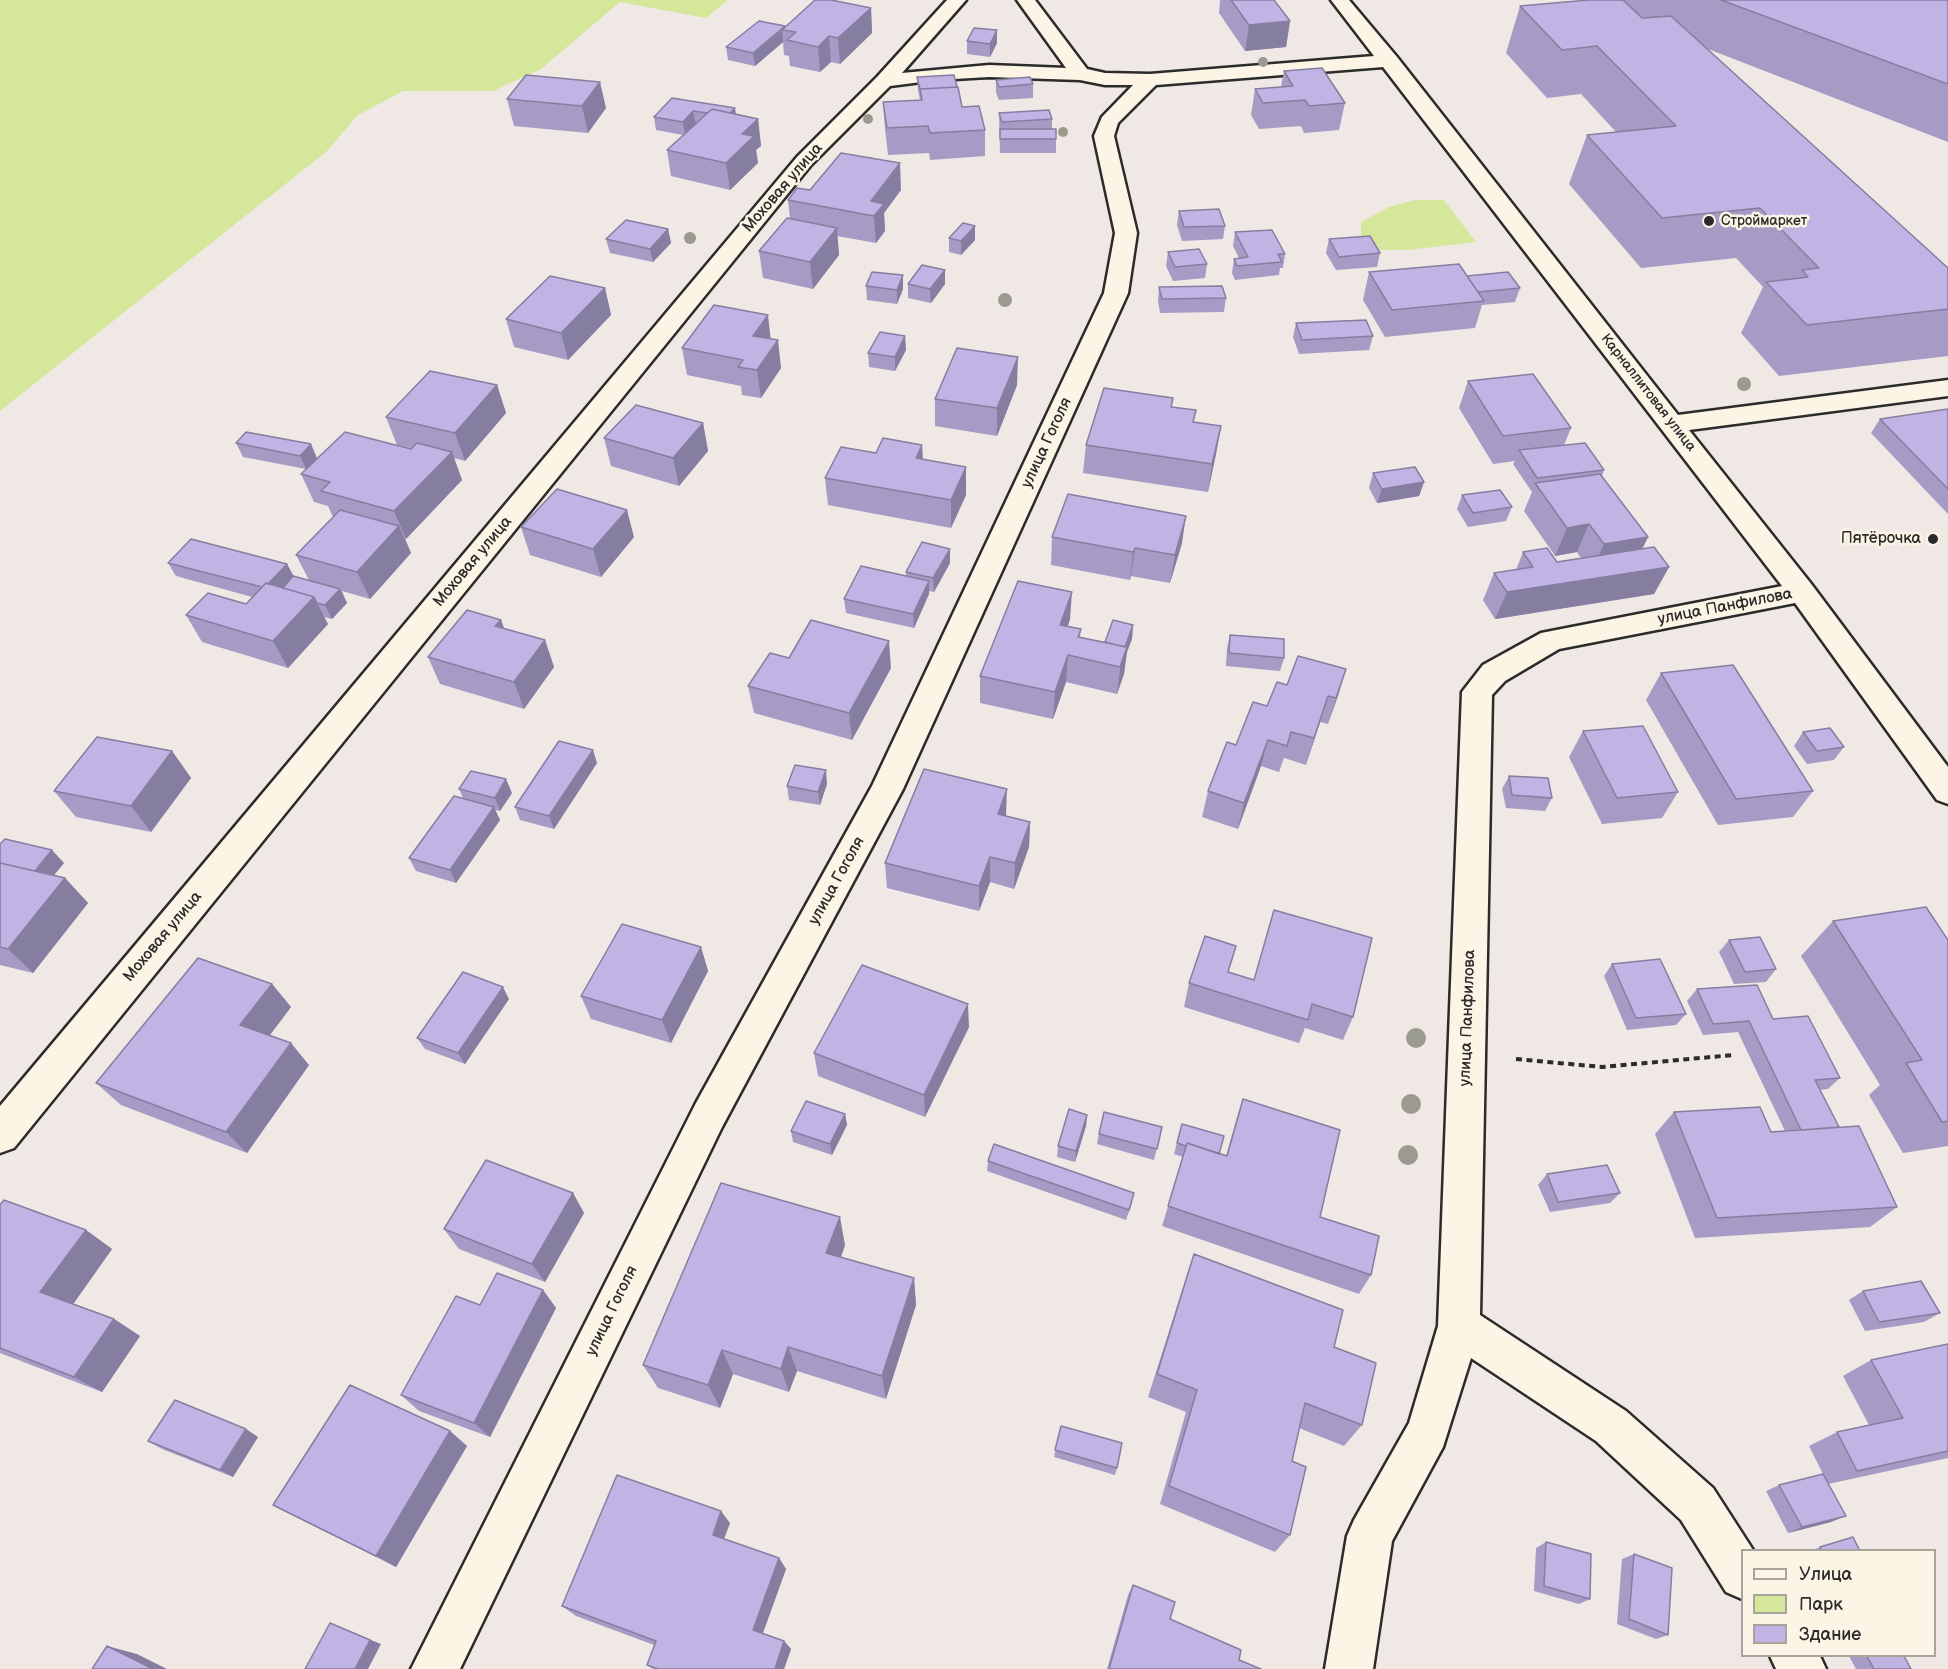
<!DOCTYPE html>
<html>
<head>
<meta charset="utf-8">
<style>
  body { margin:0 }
  #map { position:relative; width:1948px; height:1669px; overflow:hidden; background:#f0e8e5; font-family:"Balsamiq Sans",sans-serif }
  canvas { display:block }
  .legend { position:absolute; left:1741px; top:1549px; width:195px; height:108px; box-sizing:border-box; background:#fcf5e5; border:2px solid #a8a49b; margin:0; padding:8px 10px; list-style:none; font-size:18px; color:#2b2b2b }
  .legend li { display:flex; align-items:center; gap:12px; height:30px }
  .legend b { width:30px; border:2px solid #a8a49b }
</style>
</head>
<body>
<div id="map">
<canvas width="1948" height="1669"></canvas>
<ul class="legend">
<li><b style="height:8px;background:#fcf5e5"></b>Улица</li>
<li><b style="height:16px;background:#d4e79b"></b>Парк</li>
<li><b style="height:16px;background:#c0b4e5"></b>Здание</li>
</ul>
</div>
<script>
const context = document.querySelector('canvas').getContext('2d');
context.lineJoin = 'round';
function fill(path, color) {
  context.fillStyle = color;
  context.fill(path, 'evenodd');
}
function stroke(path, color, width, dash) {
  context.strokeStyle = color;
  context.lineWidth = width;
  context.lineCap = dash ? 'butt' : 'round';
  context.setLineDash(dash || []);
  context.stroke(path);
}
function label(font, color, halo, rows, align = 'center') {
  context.font = font + ' "Balsamiq Sans",sans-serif';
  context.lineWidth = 5;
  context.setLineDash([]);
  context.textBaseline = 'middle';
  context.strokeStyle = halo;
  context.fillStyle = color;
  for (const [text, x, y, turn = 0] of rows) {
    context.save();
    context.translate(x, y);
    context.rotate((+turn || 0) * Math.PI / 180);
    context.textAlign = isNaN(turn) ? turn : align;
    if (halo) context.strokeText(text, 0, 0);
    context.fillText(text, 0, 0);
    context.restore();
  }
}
fill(new Path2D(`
  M0,0H728L706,18L620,2L541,69L493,91H403L358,115L327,151L0,411Z
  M1415,200H1444L1476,242L1407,250H1380L1361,242V222L1389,207Z`), '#d4e79b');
const minor = new Path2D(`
  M947,0H966L902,73L989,65L1066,68L1017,0H1035L1087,69L1105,73L1150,74L1374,56L1331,0H1349L1397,57L1678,415L1948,380V396L1689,430L1812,585L1948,767V804L1937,800L1795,603L1559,649L1505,681L1492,695L1480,1315L1626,1411L1713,1488L1753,1550H1742V1599L1726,1592L1681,1520L1596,1441L1471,1358L1443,1447L1392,1541L1373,1669H1325L1347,1536L1354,1520L1409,1423L1438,1326L1462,692L1483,665L1541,633L1782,586L1383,67L1156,85L1118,123L1114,136L1137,233L1128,293L903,789L722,1127L460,1669H411L696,1103L872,786L1104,293L1115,233L1094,136L1102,117L1133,85H1105L1080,80L989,77L937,80L890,86L811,165L14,1148L0,1153V1106L797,157L877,77Z
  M1770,1656H1820L1826,1669H1776Z`);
stroke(minor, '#2b2b2b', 5);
stroke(new Path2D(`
  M1516,1059L1602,1067L1733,1055`), '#2b2b2b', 4, [6, 4.5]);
fill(minor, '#fcf5e5');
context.fillStyle = '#9b9a8e';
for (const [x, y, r] of [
  [1263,62,5],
  [868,119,5],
  [1063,132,5],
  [690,238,6],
  [1005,300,7],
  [1744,384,7],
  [1416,1038,10],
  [1411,1104,10],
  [1408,1155,10]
]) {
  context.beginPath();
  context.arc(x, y, r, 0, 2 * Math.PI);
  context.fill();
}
fill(new Path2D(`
  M1220,0H1274L1290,21L1286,47L1245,51L1219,13Z
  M1588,0H1948V142L1708,49L1948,268V356L1779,376L1741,333L1763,287L1736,258L1641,268L1569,184L1587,135L1616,132L1581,94L1547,98L1506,53L1520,6Z
  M871,8L872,33L840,64L831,62L820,72L790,66L789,56L784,55L783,42L755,66L728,60L726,47L785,26Z
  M967,41L997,43L990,57L967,54Z
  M1284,71L1345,103L1339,130L1304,133L1301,126L1259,129L1251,115L1255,89L1281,87Z
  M917,77L957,87L962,107L985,130V156L930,160L929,153L888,155L885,129L883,102L920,100L918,90Z
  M996,80L1033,84V98L999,100L996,93Z
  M672,98L758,119L761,146L756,150L758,163L730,190L671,176L667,150L683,135L656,130L654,117Z
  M507,99L606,108L588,133L514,126Z
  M999,113L1052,119V129L1056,139V153H1000Z
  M810,190H901L884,213L885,231L876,243L837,236L839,255L813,289L763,278L759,251L790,219L788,200Z
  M1179,211L1225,226L1223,239L1182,241L1177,225Z
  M668,229L671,243L653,262L610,253L606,239Z
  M1235,232L1285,254L1283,268H1280L1279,275L1235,280L1232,273L1234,259L1239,258L1233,246Z
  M949,238L975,240L961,255L949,252Z
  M1329,239L1380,253L1377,267L1336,270L1326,253Z
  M1168,252L1207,264L1205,278L1173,281L1166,266Z
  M945,270V284L931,303L908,298V284Z
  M1369,272L1467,276L1520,288L1515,302L1482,305L1475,328L1385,337L1363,300Z
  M866,286L903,289L897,304L867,300Z
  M1159,287L1226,298L1224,312L1160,313L1158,301Z
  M605,288L611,315L568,360L514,347L506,319Z
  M1296,323L1373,336L1369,350L1299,354L1293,337Z
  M905,336L906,350L895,371L869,367L868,353Z
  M771,339L781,368L761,398L742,395L741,386L687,375L682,348Z
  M1468,381L1571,428L1564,445L1604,470L1602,476L1648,537L1642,549L1669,567L1654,594L1495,619L1483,600L1494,573L1516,570L1523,552L1557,562L1581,558L1577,552L1555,556L1524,511L1532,492L1513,464L1515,461L1493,464L1459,408Z
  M497,385L506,413L465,461L454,458L462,480L406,539L405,538L411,553L370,599L342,591L347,603L332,619L324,617L328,624L288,668L202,642L186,615L246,604L252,597L176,576L168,563L287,564L294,576L309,580L296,555L333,517L328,506L314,502L301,474L306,469L243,457L236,443L317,458L411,449V448L397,445L386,417Z
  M1017,385L997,436L935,426V399Z
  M1172,407L1195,422L1221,426L1216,454L1208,492L1083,473L1086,445Z
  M1948,409V514L1871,433L1880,419Z
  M703,423L708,451L679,486L611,466L604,438Z
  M922,445L923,459L966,495L951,528L828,505L825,478L876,453Z
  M1373,473L1424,482L1419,496L1377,503L1369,488Z
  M1462,495L1512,507L1506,521L1468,527L1457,509Z
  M521,527L634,537L601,577L530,555Z
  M1052,537L1182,543L1170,583L1131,576L1130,580L1051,565Z
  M950,563L934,592L929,591V594L914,628L846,613L844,599L906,576V572Z
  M1070,619L1068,626L1081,629L1080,637L1105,642L1133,625L1132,639L1127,652L1124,674L1117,694L1066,682L1053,719L980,703V676Z
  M501,620L504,629L545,640L554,667L524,709L440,684L428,657Z
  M1230,635L1284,658L1280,671L1226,666L1227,648Z
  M789,658L891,668L852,740L754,713L748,686Z
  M1346,669L1328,724L1320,722L1306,765L1284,758L1279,772L1261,766L1238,829L1202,817L1208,791L1236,745L1267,706L1287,685Z
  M1661,673L1813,791L1793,817L1718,825L1646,700Z
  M1583,731L1678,792L1662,818L1602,824L1569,757Z
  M1803,732L1844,747L1834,760L1807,764L1794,746Z
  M172,751L191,778L151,832L76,817L54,791Z
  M597,763L554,829L520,820L515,807Z
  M1509,776L1552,798L1545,811L1506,808L1502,789Z
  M827,784L820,805L789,800L787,786Z
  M459,789L512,793L500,811L495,810L500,820L456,883L416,871L409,858L463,798Z
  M1006,815V816L1030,822L1029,847L1014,889L990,882L979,911L887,888L885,863Z
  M0,844L64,863L54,875L65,878L88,903L33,973L0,965Z
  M1833,921L1948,940V1146L1903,1153L1869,1095L1880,1085L1801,956Z
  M1729,940L1776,969L1766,982L1734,984L1719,952Z
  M701,947L708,971L671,1043L591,1019L581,996Z
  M1612,964L1686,1014L1676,1025L1627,1030L1604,976Z
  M1229,972L1353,1017L1343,1040L1305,1028L1299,1043L1184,1007L1189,983Z
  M272,984L291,1007L270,1035L309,1065L247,1153L121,1105L96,1083Z
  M1697,989L1773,1019L1840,1078L1828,1089L1820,1090L1839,1127L1897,1207L1870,1227L1695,1238L1655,1134L1674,1112L1771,1132L1785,1131L1738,1032L1703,1035L1687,1001Z
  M509,999L465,1064L425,1049L417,1038Z
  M969,1027L925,1117L818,1076L814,1053Z
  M1243,1099L1320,1217L1371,1275L1359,1294L1162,1226L1183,1157L1174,1154L1182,1124L1219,1154L1226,1156L1236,1121Z
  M845,1114L847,1125L832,1155L793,1142L791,1131Z
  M1087,1115L1086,1126L1075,1162L1057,1157L1058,1146Z
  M1162,1127L1154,1160L1097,1144L1099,1134Z
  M988,1161L1132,1203L1126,1220L987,1171Z
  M1547,1174L1620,1193L1610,1203L1550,1212L1538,1185Z
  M573,1193L584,1213L545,1282L459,1249L444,1229Z
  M0,1205L86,1230L112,1249L73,1304L114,1319L140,1336L102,1392L0,1353Z
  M845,1245L841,1257L914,1278L916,1305L886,1399L797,1371L789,1392L733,1374L720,1408L658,1388L643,1365Z
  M1194,1254L1334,1347L1362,1425L1344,1446L1299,1428L1292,1461L1290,1535L1275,1552L1160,1504L1186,1412L1148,1397L1185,1281Z
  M543,1290L556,1308L490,1437L419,1411L401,1395L480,1305Z
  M1863,1291L1940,1313L1924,1322L1865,1331L1849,1300Z
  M1948,1344V1458L1828,1484L1809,1446L1837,1432L1869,1425L1843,1376L1871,1360Z
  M1061,1426L1117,1468L1115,1475L1054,1457Z
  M450,1431L467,1446L396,1567L296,1517L273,1505Z
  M258,1437L233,1477L162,1449L148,1441Z
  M1779,1485L1831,1522L1788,1533L1766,1491Z
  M730,1523L724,1539L779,1558L786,1569L763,1633L784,1641L791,1649L784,1669H653L647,1665L654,1645L576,1616L562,1606Z
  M1546,1542L1590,1599L1579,1604L1534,1591L1536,1548Z
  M1820,1547L1860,1551H1811Z
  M1634,1554L1668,1635L1656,1639L1617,1624L1622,1559Z
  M1133,1585L1170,1619L1239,1660L1261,1669H1107L1128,1595Z
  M1849,1656H1904L1911,1669H1856Z`), '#a59bc5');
fill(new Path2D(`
  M871,8L872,33L840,64L838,38Z
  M1290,21L1286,47L1245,51L1249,25Z
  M782,30L783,42L755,66L753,53Z
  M997,30V43L990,57V44Z
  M829,36L831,62L820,72L818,47Z
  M600,82L606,108L588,133L582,106Z
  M735,108L737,121L728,116Z
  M693,111L696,124L685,135L683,122Z
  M758,119L761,146L756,150L758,163L730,190L726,163L742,134Z
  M900,163L901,190L884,213L885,231L876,243L874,216L871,201Z
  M975,226V240L961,255V241Z
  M837,228L839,255L813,289L810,262Z
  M668,229L671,243L653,262L650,249Z
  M945,270V284L931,303L930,289Z
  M903,275V289L897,304V290Z
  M605,288L611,315L568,360L561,333Z
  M768,315L771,342L753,336Z
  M905,336L906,350L895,371V357Z
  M778,340L781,368L761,398L757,370Z
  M1018,357L1017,385L997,436V408Z
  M497,385L506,413L465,461L455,433Z
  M703,423L708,451L679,486L673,458Z
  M1221,426L1216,454L1208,492L1212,464Z
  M311,444L317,458L307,470L300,456Z
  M922,445L923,473L916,458Z
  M452,452L462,480L406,539L394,511Z
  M966,467V495L951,528V500Z
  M1424,482L1419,496L1377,503L1382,489Z
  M627,510L634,537L601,577L593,549Z
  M1186,516L1182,543L1170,583L1175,555Z
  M1589,524L1577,552L1555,556L1567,528Z
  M399,526L411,553L370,599L357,572Z
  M1648,537L1634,565L1591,572L1604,544Z
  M1135,548L1131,576L1130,580L1133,552Z
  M950,549V563L934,592L933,578Z
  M287,564L294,578L280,593L264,588Z
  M1669,567L1654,594L1495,619L1507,592Z
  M929,581V594L914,628L913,614Z
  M340,589L347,603L332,619L325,605Z
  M1072,592L1070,619L1059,652L1060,625Z
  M314,597L328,624L288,668L273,641Z
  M501,620L511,647L495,626Z
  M1133,625L1132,639L1127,652L1124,674L1117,694L1122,654Z
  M545,640L554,667L524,709L514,682Z
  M889,641L891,668L852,740L849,713Z
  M1068,655L1066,682L1053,719L1055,692Z
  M1346,669L1338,696L1328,724L1336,698Z
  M1328,696L1320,722L1306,765L1314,738Z
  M1268,740L1261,766L1238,829L1244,803Z
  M593,750L597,763L554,829L549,816Z
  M172,751L191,778L151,832L131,806Z
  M826,770L827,784L820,805L818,792Z
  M506,779L512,793L500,811L495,798Z
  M1007,789L1006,815L997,840L998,814Z
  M494,807L500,820L456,883L450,870Z
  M1030,822L1029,847L1014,889L1015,863Z
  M52,850L64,863L45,886L34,873Z
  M990,857V882L979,911V886Z
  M65,878L88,903L33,973L8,949Z
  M701,947L708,971L671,1043L662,1020Z
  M272,984L291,1007L260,1048L240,1025Z
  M503,987L509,999L465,1064L458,1053Z
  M968,1004L969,1027L925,1117L924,1095Z
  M291,1043L309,1065L247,1153L226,1132Z
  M845,1114L847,1125L832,1155L830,1144Z
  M1087,1115L1086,1126L1075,1162L1076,1151Z
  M573,1193L584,1213L545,1282L532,1264Z
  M840,1217L845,1245L833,1280L826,1253Z
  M86,1230L112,1249L69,1310L40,1292Z
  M914,1278L916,1305L886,1399L882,1376Z
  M543,1290L556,1308L490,1437L474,1423Z
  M114,1319L140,1336L102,1392L74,1377Z
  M788,1347L797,1371L789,1392L781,1369Z
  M722,1350L733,1374L720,1408L708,1385Z
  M246,1429L258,1437L233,1477L220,1470Z
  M450,1431L467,1446L396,1567L376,1556Z
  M721,1511L730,1523L721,1546L713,1535Z
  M1846,1516L1831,1522L1788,1533L1802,1527Z
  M779,1558L786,1569L761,1638L753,1630Z
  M341,1628L381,1644L368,1669H355Z
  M784,1641L791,1649L784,1669H775Z
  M107,1646L137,1654L167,1669H153Z`), '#867ea0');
const building = new Path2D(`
  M815,0H831L871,8L838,38L829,36L818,47L787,40L796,32L782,30Z
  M1231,0H1274L1290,21L1249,25Z
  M1588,0H1623L1642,18L1671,16L1948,268V309L1807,325L1766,282L1808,277L1802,270L1819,268L1760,208L1662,218L1587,135L1676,126L1597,46L1562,50L1520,6Z
  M1721,0H1948V84Z
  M759,21L785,26L753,53L726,47Z
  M974,28L997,30L990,44L967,41Z
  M1322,68L1345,103L1309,106L1305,100L1263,103L1255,89L1293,86L1284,71Z
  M526,75L600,82L582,106L507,99Z
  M954,75L957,87L920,89L917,77Z
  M1030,77L1033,84L999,87L996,80Z
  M958,87L962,107L979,106L985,130L930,133L928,126L887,128L883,102L922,100L920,89Z
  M672,98L735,108L730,113L712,109L707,113L693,111L683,122L654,117Z
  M712,109L758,119L742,134L754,136L726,163L667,150Z
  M1049,110L1052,119L1002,122L999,113Z
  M1000,129H1056V139H1000Z
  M841,153L900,163L871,201L884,204L874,216L788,200L797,188L810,190Z
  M1219,209L1225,226L1184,227L1179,211Z
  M787,218L837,228L810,262L759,251Z
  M626,220L668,229L650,249L606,239Z
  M963,223L975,226L961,241L949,238Z
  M1272,230L1285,254H1278L1282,262L1237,266L1234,259L1248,257L1235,232Z
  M1370,236L1380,253L1339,257L1329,239Z
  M1199,249L1207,264L1175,267L1168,252Z
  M1459,264L1484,301L1392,310L1369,272Z
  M922,265L945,270L930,289L908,284Z
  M872,272L903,275L897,290L866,286Z
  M1508,272L1520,288L1478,292L1467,276Z
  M550,276L605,288L561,333L506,319Z
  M1222,286L1226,298L1162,299L1159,287Z
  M714,305L768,315L753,336L778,340L757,370L738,367L743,360L682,348Z
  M1366,320L1373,336L1302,340L1296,323Z
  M880,332L905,336L895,357L868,353Z
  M957,348L1018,357L997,408L935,399Z
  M430,371L497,385L455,433L386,417Z
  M1533,374L1571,428L1503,436L1468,381Z
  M1104,388L1173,398L1171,407L1196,410L1193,422L1221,426L1212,464L1086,445Z
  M636,405L703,423L673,458L604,438Z
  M1948,409V489L1880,419Z
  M246,432L311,444L300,456L236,443Z
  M345,432L411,449L417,443L452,452L394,511L321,491L330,482L301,474Z
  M883,438L922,445L916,458L966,467L951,500L825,478L841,447L876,453Z
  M1585,443L1604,470L1537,478L1519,450Z
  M1415,467L1424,482L1382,489L1373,473Z
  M1600,474L1648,537L1604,544L1589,524L1567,528L1535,483Z
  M557,489L627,510L593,549L521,527Z
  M1500,490L1512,507L1473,513L1462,495Z
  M1068,494L1186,516L1175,555L1135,548L1133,552L1052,537Z
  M340,510L399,526L357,572L296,555Z
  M191,539L287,564L268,584L266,583L262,587L168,563Z
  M922,542L950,549L933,578L906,572Z
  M1654,547L1669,567L1507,592L1494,573L1533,567L1523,552L1547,548L1557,562Z
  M861,566L929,581L913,614L844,599Z
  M293,576L340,589L325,605L317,603L314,597L283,588Z
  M1018,581L1072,592L1060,625L1081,629L1078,637L1127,647L1120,667L1068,655L1055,692L980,676Z
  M266,583L314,597L273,641L186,615L208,593L246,604Z
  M467,610L501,620L495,626L545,640L514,682L428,657Z
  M811,620L889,641L849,713L748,686L770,653L789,658Z
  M1113,620L1133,625L1125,647L1105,642Z
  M1230,635L1284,639V658L1229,653Z
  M1298,656L1346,669L1336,698L1328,696L1314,738L1291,732L1287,746L1268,740L1244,803L1208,791L1227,742L1236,745L1253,702L1267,706L1277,682L1287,685Z
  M1733,665L1813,791L1736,799L1661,673Z
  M1643,726L1678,792L1617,798L1583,731Z
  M1830,728L1844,747L1817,751L1803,732Z
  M97,737L172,751L131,806L54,791Z
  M559,741L593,750L549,816L515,807Z
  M795,765L826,770L818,792L787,786Z
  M924,769L1007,789L998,814L1030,822L1015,863L990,857L979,886L885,863Z
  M471,771L506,779L495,798L459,789Z
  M1509,776L1548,778L1552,798L1512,795Z
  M454,796L494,807L450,870L409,858Z
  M5,839L52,850L35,871L0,863V844Z
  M0,863L65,878L8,949L0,947Z
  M1926,907L1948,940V1121L1942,1122L1906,1063L1922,1060L1833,921Z
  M1274,910L1372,938L1353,1017L1312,1004L1308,1020L1189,983L1205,936L1236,946L1228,972L1254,980Z
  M622,924L701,947L662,1020L581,996Z
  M1760,937L1776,969L1745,972L1729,940Z
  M198,958L272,984L240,1025L291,1043L226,1132L96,1083Z
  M1660,959L1686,1014L1636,1018L1612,964Z
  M862,965L968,1004L924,1095L814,1053Z
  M463,972L503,987L458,1053L417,1038Z
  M1757,985L1773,1019L1808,1016L1840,1078L1815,1080L1839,1127L1801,1130L1749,1021L1713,1024L1697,989Z
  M1243,1099L1340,1130L1320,1217L1379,1236L1371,1275L1168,1206L1187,1143L1227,1156Z
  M806,1101L845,1114L830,1144L791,1131Z
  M1760,1107L1771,1132L1859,1126L1897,1207L1717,1218L1674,1112Z
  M1069,1109L1087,1115L1076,1151L1058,1146Z
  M1104,1112L1162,1127L1157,1149L1099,1134Z
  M1182,1124L1224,1136L1219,1154L1187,1143L1186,1146L1177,1143Z
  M994,1144L1134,1193L1129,1210L988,1161Z
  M486,1160L573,1193L532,1264L444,1229Z
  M1607,1165L1620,1193L1558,1202L1547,1174Z
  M721,1183L840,1217L826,1253L914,1278L882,1376L788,1347L781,1369L722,1350L708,1385L643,1365Z
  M4,1200L86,1230L40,1292L114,1319L74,1377L0,1348V1205Z
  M1194,1254L1343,1310L1334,1347L1376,1363L1362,1425L1305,1403L1292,1461L1306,1467L1290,1535L1169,1486L1197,1390L1157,1374Z
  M497,1273L543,1290L474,1423L401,1395L456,1296L480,1305Z
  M1921,1281L1940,1313L1879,1322L1863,1291Z
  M1948,1344V1451L1857,1471L1837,1432L1903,1418L1871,1360Z
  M350,1385L450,1431L376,1556L273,1505Z
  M175,1400L246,1429L220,1470L148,1441Z
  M1061,1426L1122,1443L1117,1468L1055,1450Z
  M1823,1474L1846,1516L1802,1527L1779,1485Z
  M617,1475L721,1511L713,1535L779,1558L753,1630L784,1641L775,1669H658L647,1665L656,1641L562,1606Z
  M1853,1537L1860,1551H1822L1820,1547Z
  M1546,1542L1591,1554L1590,1599L1544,1586Z
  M1634,1554L1672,1568L1668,1635L1629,1619Z
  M1133,1585L1175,1602L1170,1619L1241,1650L1239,1660L1261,1669H1109Z
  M330,1623L370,1640L355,1669H305Z
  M107,1646L153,1669H92Z
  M1867,1656H1904L1911,1669H1874Z`);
fill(building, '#c0b4e5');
stroke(building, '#867ea0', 1.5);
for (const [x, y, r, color] of [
  [1709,221,6,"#2b2b2b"],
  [1933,539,6,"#2b2b2b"]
]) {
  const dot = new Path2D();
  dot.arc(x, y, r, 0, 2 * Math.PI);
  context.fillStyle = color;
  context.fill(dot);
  stroke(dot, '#fcf5e5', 2);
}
label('14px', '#2b2b2b', '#fcf5e5', [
  ["Строймаркет",1721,221]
], 'left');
label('14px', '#2b2b2b', '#fcf5e5', [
  ["Карналлитовая улица",1648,393,52]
]);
label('16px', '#2b2b2b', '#fcf5e5', [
  ["Моховая улица",783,188,-49],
  ["улица Гоголя",1047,443,-65],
  ["Моховая улица",473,562,-50],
  ["улица Панфилова",1725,607,-11],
  ["улица Гоголя",837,881,-61],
  ["Моховая улица",163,937,-50],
  ["улица Панфилова",1468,1018,-88],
  ["улица Гоголя",612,1311,-64]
]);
label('16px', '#2b2b2b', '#fcf5e5', [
  ["Пятёрочка",1921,539]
], 'right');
</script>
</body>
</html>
